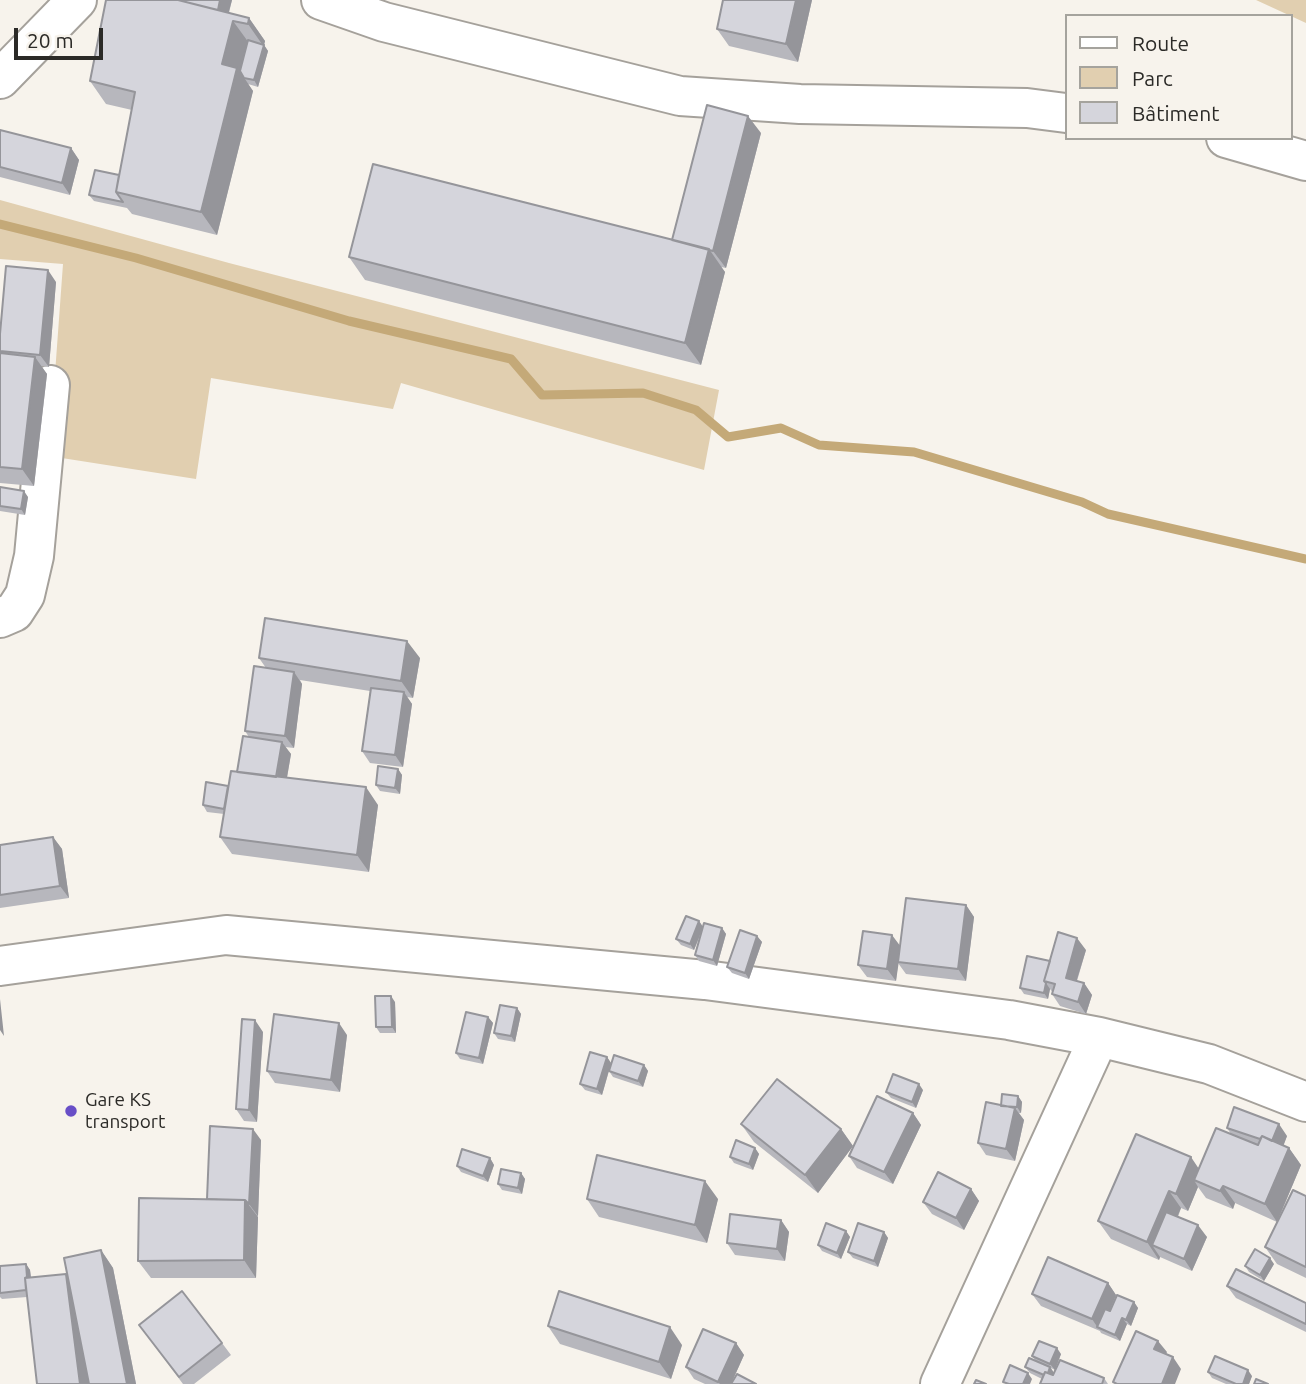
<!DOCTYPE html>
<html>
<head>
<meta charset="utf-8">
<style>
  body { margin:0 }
  #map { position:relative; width:1306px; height:1384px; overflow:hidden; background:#f7f3ec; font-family:Ubuntu,sans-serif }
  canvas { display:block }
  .legend { position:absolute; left:1065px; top:14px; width:228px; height:126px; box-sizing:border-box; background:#f7f3ec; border:2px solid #a5a39d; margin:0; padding:9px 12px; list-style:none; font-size:21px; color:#2b2a27 }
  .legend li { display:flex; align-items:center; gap:14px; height:35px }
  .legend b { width:35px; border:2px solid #a5a39d }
  .scale { position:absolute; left:14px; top:28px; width:89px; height:32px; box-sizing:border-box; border:4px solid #2b2a27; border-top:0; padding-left:9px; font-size:21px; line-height:24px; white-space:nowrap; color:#2b2a27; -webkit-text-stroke:5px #f7f3ec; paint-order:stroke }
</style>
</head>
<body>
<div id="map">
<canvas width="1306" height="1384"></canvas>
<ul class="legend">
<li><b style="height:9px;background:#fff"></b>Route</li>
<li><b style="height:19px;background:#e1cfb0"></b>Parc</li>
<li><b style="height:19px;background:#d5d5dc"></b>Bâtiment</li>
</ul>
<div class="scale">20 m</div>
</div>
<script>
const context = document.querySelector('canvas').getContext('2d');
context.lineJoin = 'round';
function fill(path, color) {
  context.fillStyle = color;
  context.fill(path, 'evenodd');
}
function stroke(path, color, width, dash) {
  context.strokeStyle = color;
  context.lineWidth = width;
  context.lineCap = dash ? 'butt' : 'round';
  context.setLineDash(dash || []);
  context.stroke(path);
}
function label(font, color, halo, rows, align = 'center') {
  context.font = font + ' Ubuntu,sans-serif';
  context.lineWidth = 7;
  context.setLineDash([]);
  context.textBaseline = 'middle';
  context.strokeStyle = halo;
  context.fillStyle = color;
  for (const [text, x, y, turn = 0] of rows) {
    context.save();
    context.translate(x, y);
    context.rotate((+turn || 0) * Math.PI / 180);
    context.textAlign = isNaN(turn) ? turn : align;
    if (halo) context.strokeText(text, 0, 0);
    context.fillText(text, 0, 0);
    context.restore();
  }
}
fill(new Path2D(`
  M1256,0H1306V23Z
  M0,200L229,263L719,390L704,470L401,383L393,409L211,378L196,479L49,456L63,264L0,259Z`), '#e1cfb0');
stroke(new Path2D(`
  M0,224L136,258L349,321L511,359L542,395L643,393L696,410L728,437L781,428L819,445L914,452L1082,502L1108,514L1306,559`), '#c4a978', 9);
const minor = new Path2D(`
  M321,0L384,22L680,96L800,104L1027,108L1066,113
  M0,79L77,0
  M1226,138L1306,161
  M0,618L14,612L25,595L34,556L50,385
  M0,966L226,935L705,980L1009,1020L1099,1037L1209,1064L1306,1102
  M940,1384L1099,1037`);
stroke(minor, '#a5a19b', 42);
stroke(minor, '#fff', 38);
fill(new Path2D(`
  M106,0H232L229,13L249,18L265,41L264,45L268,51L258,87L248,84L253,91L217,235L132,214L127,208L94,201L89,195L119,175L132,110L106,104L90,81Z
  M812,0L798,62L729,46L717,29Z
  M0,130L71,148L79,160L70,195L0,177Z
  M761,133L726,268L721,267L725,272L701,365L365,280L349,257L672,240Z
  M56,282L49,367L41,366L47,374L34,486L0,483V334Z
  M0,487L28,497L25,515L0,511Z
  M259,658H420L413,698L407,697L412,704L403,767L370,763L362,751L370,691L300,680L302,684L294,748L285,747L291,754L287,778L378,805L369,872L232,854L220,837L224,814L207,812L203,805L228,786L237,772L249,737L245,731L266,668Z
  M398,769L402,775L400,794L380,791L376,785Z
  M53,837L62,849L69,898L0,908V845Z
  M966,905L974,917L966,981L906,974L898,963L896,981L867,977L858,965L900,946Z
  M699,921L703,927L722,928L726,934L717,966L699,961L695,955L701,934L694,950L681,945L676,939Z
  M757,936L762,942L749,979L732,973L727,967Z
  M1086,950L1077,981L1084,983L1092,995L1086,1014L1060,1006L1052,994L1053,993L1050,989L1048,999L1024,994L1020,988L1050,961Z
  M395,1002L396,1033H380L376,1027Z
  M517,1008L521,1014L515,1042L498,1039L494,1033Z
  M488,1017L493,1023L483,1064L460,1059L456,1053Z
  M263,1032L257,1122L244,1121L236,1109Z
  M347,1035L340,1092L275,1083L267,1071Z
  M607,1057L611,1063L644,1065L648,1071L643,1087L613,1077L609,1071L602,1095L585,1090L580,1084Z
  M923,1090L916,1108L891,1098L886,1092Z
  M1018,1096L1022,1102L1021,1113H1019L1024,1120L1015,1161L986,1155L978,1143L1001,1105Z
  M913,1113L921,1125L893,1184L857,1168L849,1156Z
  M741,1124L841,1129L853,1146L818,1193L754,1142Z
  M1227,1128L1287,1136L1283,1146L1289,1148L1301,1165L1278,1220L1306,1196V1278L1277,1264L1265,1247L1277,1222L1235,1203L1233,1209L1206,1198L1198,1187L1188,1211L1181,1208L1178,1217L1207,1237L1192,1271L1160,1257L1159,1260L1111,1239L1098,1221L1199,1168L1231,1134Z
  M261,1140L258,1216H257L258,1217L256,1278H151L138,1261L207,1199Z
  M755,1148L759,1154L753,1170L734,1163L730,1157Z
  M490,1158L494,1165L488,1182L461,1172L457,1166Z
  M521,1173L525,1179L522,1194L502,1190L498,1184Z
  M971,1189L979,1201L964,1230L932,1214L923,1202Z
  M587,1199H718L707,1243L599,1217Z
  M781,1220L789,1232L785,1261L735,1255L727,1243Z
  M846,1231L850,1237L841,1259L822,1251L818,1245Z
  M884,1232L888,1238L878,1267L853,1258L848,1252Z
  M101,1250L113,1268L136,1384H37L27,1297L2,1299L0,1297V1293L26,1264L30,1270L31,1277L66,1274L67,1276Z
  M1274,1264L1264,1281L1249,1272L1245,1266Z
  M1108,1283L1116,1295L1134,1302L1138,1308L1131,1326L1127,1324L1120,1341L1101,1333L1100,1331L1041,1306L1032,1294Z
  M1227,1286L1306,1303V1332L1236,1298Z
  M139,1325L222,1343L231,1355L194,1384H183Z
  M548,1326L682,1345L671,1379L560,1344Z
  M736,1343L744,1355L731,1384H705L694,1379L686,1367Z
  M1061,1354L1055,1370L1051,1368L1054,1373L1104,1378L1108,1384H1040L1042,1379L1030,1373L1025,1367L1035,1360L1032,1356Z
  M1208,1372L1252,1376L1249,1384H1226L1212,1378Z`), '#b7b7bd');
fill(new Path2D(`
  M220,0H232L226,22L218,10Z
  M796,0H812L798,62L786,44Z
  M249,18L265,41L264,45L268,51L258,87L254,80L264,47L248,24Z
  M233,21L249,43L241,73L253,91L217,235L201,212L222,64Z
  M748,116L761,133L726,268L713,251Z
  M71,148L79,160L70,195L62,183Z
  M709,249L725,272L701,365L685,343Z
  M48,270L56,282L49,367L40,355Z
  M35,357L47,374L34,486L22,469Z
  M24,491L28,497L25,515L21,509Z
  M407,641L420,658L413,698L401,681Z
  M294,672L302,684L294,748L285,736Z
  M404,692L412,704L403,767L395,755Z
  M282,742L291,754L284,794L276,782Z
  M398,769L402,775L400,794L395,788Z
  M366,787L378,805L369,872L357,855Z
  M53,837L62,849L69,898L60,886Z
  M966,905L974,917L966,981L958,969Z
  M699,921L703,927L694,950L690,944Z
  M722,928L726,934L717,966L713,960Z
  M892,935L901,947L896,981L887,969Z
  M757,936L762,942L749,979L745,973Z
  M1077,938L1086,950L1074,989L1066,978Z
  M1046,983L1050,989L1048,999L1044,993Z
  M1084,983L1092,995L1086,1014L1078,1002Z
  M391,996L395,1002L396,1033L392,1027Z
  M0,999L4,1036L0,1030Z
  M517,1008L521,1014L515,1042L511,1036Z
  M488,1017L493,1023L483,1064L479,1058Z
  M255,1020L263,1032L257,1122L249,1110Z
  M339,1023L347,1035L340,1092L331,1080Z
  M607,1057L611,1063L602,1095L597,1089Z
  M644,1065L648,1071L643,1087L638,1081Z
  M919,1084L923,1090L916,1108L912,1102Z
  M1018,1096L1022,1102L1021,1113L1017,1107Z
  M1015,1108L1024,1120L1015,1161L1006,1149Z
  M913,1113L921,1125L893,1184L884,1172Z
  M1279,1124L1287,1136L1280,1155L1271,1143Z
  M253,1129L261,1140L258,1216L249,1204Z
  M841,1129L853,1146L818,1193L805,1175Z
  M755,1148L759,1154L753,1170L749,1164Z
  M1289,1148L1301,1165L1277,1222L1265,1204Z
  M1191,1157L1203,1175L1194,1180L1198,1187L1188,1211L1176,1194Z
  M490,1158L494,1165L488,1182L483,1176Z
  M521,1173L525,1179L522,1194L518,1188Z
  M705,1181L718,1199L707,1243L695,1225Z
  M1223,1186L1235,1203L1233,1209L1220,1191Z
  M971,1189L979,1201L964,1230L956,1218Z
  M1169,1191L1181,1208L1163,1250L1152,1245L1160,1257L1159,1260L1147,1242Z
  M245,1200L258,1217L256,1278L244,1260Z
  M781,1220L789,1232L785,1261L777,1249Z
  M1198,1225L1207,1237L1192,1271L1184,1259Z
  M846,1231L850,1237L841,1259L837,1253Z
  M884,1232L888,1238L878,1267L874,1261Z
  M101,1250L113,1268L136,1384H127Z
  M1270,1258L1274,1264L1264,1281L1260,1275Z
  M26,1264L30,1270L33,1296L29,1290Z
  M66,1274L78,1291L90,1384H80Z
  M1108,1283L1116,1295L1102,1329L1098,1328L1092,1319Z
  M1134,1302L1138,1308L1131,1326L1126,1320Z
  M1122,1318L1127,1324L1120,1341L1115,1335Z
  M670,1327L682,1345L671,1379L659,1362Z
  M1158,1341L1167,1352L1163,1361L1154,1349Z
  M736,1343L744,1355L731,1384H720L718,1382Z
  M1057,1348L1061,1354L1055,1370L1050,1364Z
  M1173,1357L1181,1369L1175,1384H1162Z
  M1050,1367L1054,1373L1051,1383L1047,1377Z
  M1248,1370L1252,1376L1249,1384H1243Z
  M1028,1373L1032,1379L1030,1384H1023Z`), '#95959a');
const building = new Path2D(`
  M106,0H178L249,18L248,24L233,21L222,64L237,68L201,212L116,192L135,92L90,81Z
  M178,0H220L218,10Z
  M723,0H796L786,44L717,29Z
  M248,40L264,45L254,80L244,78L240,71Z
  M707,105L748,116L713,251L672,240Z
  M0,130L71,148L62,183L0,167Z
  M373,164L709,249L685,343L349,257Z
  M95,170L119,175L116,192L123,202L89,195Z
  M6,266L48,270L40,355L0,351V334Z
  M0,353L35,357L22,469L0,467Z
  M0,487L24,491L21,509L0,506Z
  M265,618L407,641L401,681L259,658Z
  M254,666L294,672L285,736L245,731Z
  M371,688L404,692L395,755L362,751Z
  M243,736L282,742L276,777L237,772Z
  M378,766L398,769L395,788L376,785Z
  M231,771L366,787L357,855L220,837Z
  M206,782L228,786L224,809L203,805Z
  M53,837L60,886L0,895V845Z
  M906,898L966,905L958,969L898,962Z
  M686,916L699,921L690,944L676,939Z
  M704,923L722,928L713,960L695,955Z
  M740,930L757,936L745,973L727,967Z
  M863,931L892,935L887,969L858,965Z
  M1058,932L1077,938L1066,978L1084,983L1078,1002L1052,994L1055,984L1044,981Z
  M1027,956L1050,961L1044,981L1046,983L1044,993L1020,988Z
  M375,996H391L392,1027H376Z
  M500,1005L517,1008L511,1036L494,1033Z
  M466,1012L488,1017L479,1058L456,1053Z
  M274,1014L339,1023L331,1080L267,1071Z
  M242,1019L255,1020L249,1110L236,1109Z
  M590,1052L607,1057L597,1089L580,1084Z
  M614,1055L644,1065L638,1081L609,1071Z
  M893,1074L919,1084L912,1102L886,1092Z
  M777,1079L841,1129L805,1175L741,1124Z
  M1002,1094L1018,1096L1017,1107L1001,1106Z
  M877,1096L913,1113L884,1172L849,1156Z
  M986,1102L1015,1108L1006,1149L978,1143Z
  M1234,1107L1279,1124L1272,1141L1262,1136L1260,1139L1227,1128Z
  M210,1126L253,1129L249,1204L245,1200L207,1199Z
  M1216,1128L1258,1145L1262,1136L1289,1148L1265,1204L1223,1186L1220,1191L1194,1180Z
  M1136,1134L1191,1157L1176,1194L1169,1191L1147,1242L1098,1221Z
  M736,1140L755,1148L749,1164L730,1157Z
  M462,1149L490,1158L483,1176L457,1166Z
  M597,1155L705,1181L695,1225L587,1199Z
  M501,1169L521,1173L518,1188L498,1184Z
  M938,1172L971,1189L956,1218L923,1202Z
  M1293,1190L1306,1196V1267L1265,1247Z
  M139,1198L245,1200L244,1260L138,1261Z
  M1166,1212L1198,1225L1184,1259L1152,1245Z
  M730,1214L781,1220L777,1249L727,1243Z
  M826,1223L846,1231L837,1253L818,1245Z
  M858,1223L884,1232L874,1261L848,1252Z
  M1255,1249L1270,1258L1260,1275L1245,1266Z
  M101,1250L127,1384H89L64,1258Z
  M1048,1257L1108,1283L1092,1319L1032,1294Z
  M26,1264L27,1277L25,1278L26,1290L0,1293V1266Z
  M1236,1269L1306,1303V1324L1227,1286Z
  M66,1274L80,1384H37L25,1278Z
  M182,1291L222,1343L179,1377L139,1325Z
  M559,1291L670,1327L659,1362L548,1326Z
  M1117,1295L1134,1302L1126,1320L1122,1318L1115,1335L1097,1327L1105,1309L1110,1311Z
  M703,1329L736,1343L718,1382L686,1367Z
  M1136,1331L1158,1341L1154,1349L1173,1357L1162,1384H1117L1113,1382Z
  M1039,1341L1057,1348L1050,1364L1032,1356Z
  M1215,1356L1248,1370L1243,1384H1236L1208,1372Z
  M1029,1358L1050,1367L1048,1373L1045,1372L1044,1375L1025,1367Z
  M1060,1360L1104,1378L1102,1384H1040L1045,1372L1053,1375Z
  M1010,1365L1028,1373L1023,1384H1009L1003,1382Z
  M737,1374L756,1384H731Z
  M1256,1379L1268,1384H1254Z
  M976,1380L986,1384H974Z`);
fill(building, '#d5d5dc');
stroke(building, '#95959a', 2);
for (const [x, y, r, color] of [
  [71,1111,7,"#684ec7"]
]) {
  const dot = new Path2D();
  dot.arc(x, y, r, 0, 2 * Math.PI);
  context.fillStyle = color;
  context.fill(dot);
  stroke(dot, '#f7f3ec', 2.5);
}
label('19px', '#2b2a27', '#f7f3ec', [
  ["Gare KS",85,1100],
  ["transport",85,1122]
], 'left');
</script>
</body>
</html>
